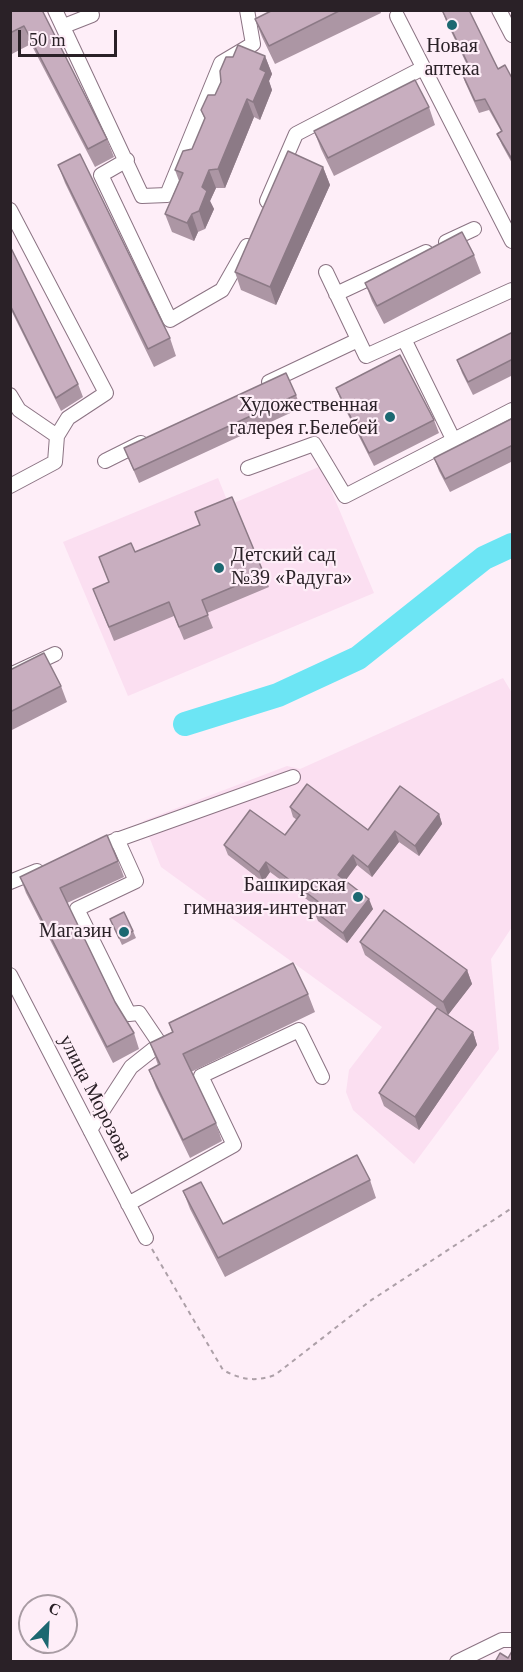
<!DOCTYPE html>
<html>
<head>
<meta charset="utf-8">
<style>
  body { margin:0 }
  #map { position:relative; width:523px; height:1672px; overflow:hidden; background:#feeef8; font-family:"Times New Roman",serif }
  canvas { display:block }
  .frame { position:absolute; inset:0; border:12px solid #2a2127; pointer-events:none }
  .north { position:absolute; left:18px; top:1594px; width:60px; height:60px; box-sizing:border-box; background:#feeef8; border:2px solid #a99ca4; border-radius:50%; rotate:24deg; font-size:16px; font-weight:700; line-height:24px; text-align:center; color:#2a2127 }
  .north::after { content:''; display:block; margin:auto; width:21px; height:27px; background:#1c6871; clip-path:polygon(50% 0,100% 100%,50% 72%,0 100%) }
  .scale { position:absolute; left:18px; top:30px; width:99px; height:27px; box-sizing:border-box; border:3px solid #2a2127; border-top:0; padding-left:8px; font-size:18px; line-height:21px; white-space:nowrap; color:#2a2127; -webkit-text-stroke:4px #feeef8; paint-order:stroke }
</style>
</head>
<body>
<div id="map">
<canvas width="523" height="1672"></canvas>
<div class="frame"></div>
<div class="north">С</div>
<div class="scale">50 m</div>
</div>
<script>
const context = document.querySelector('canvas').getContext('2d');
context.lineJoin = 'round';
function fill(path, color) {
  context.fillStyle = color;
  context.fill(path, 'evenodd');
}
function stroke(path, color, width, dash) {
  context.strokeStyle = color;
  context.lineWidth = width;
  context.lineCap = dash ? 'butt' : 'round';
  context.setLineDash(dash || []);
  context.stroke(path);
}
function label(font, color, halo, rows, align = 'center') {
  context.font = font + ' "Times New Roman",serif';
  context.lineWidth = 4.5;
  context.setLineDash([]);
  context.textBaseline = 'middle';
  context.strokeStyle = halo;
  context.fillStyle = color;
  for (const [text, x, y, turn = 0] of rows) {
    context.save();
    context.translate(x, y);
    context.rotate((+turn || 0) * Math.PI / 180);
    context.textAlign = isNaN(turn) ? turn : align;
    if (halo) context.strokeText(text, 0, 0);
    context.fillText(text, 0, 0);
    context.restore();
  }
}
fill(new Path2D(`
  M321,466L374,593L128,696L63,542L218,478L229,505Z
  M503,678L512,693V927L491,959L499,1049L414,1164L353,1110L346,1092L349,1070L382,1027L161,867L143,821L287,766L300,769Z`), '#fbdff1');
stroke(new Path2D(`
  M185,724L278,695L358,658L484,558L512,545`), '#6ce5f4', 24);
const minor = new Path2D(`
  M55,10L142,196L167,195L221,63L253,44L247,10
  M499,10L512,35
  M397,16L512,241
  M64,26L92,15
  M127,160L101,175L170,320L222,290L247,246
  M267,201L296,134L423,68
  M10,210L106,393L68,418L57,436L19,410L10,395
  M446,242L474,229
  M326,272L366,356L512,290
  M336,294L426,252
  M404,339L454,441
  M269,382L358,340
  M105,461L141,443
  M248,468L314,444L345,496L512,410
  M10,486L55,462L57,436
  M10,675L55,654
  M111,842L293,777
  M10,882L37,871
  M10,975L146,1238
  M90,1130L131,1067L160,1044L139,1013L129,1014L77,909L136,881L117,839
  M128,1204L234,1145L201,1076L299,1030L322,1077
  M457,1662L502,1640H512`);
stroke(minor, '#8b7383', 16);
stroke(new Path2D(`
  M152,1249L223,1370C242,1380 255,1382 275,1375L370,1301L512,1208`), '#ada0a8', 2, [4.5, 4.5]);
stroke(minor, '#fff', 14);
fill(new Path2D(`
  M10,10H42L107,139L114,157L95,167L31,44L10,55Z
  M273,10H380L381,13L275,64L262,37L255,19Z
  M442,10L498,69L513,80V165L502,145L497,134L501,131L489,110L479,113L465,82L461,71L468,67L446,21Z
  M265,56L272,74L269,81L272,90L260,120L254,117L225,188H216L210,201L214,209L205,229L198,232L194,241L172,232L165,214L179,181L175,170L192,149L205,120L201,110L215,95L233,57Z
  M429,107L435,125L334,176L321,149L314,131Z
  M58,165L170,338L176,356L154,367L65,183Z
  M323,167L330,185L276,305L241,290L235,272Z
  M10,246L78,384L83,397L61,411L10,308Z
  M474,255L481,273L384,324L372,301L365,283Z
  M513,332V375L473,395L462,373L457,360Z
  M336,388L434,420L439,433L374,466L341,401Z
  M296,395L301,408L139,483L124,448Z
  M513,418V461L450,492L439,471L434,458Z
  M195,512L264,574L269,587L207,613L213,628L184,640L174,616L114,641L93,589L109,582L99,557L135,552L200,525Z
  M10,670L61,686L67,702L10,731Z
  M290,807L368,830L439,814L442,824L419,856L399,842L372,877L357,865L345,881L373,909L347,943L318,921L314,911L317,907L270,872L263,882L228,855L224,845L285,835L297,820L293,817Z
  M118,861L124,877L67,903L115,1002L134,1033L139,1049L113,1063L26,893L20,877Z
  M110,919L133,931L136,938L122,945Z
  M360,942L467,970L472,984L448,1015L473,1032L477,1045L419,1130L384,1106L379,1093L446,1014L365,955Z
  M308,994L315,1012L191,1072L216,1123L222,1141L190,1158L156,1088L149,1070L158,1065L150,1043L172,1032L169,1023Z
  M370,1180L376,1198L225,1277L190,1209L183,1191L223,1224Z`), '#ac96a4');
fill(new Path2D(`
  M265,56L272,74L269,81L272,90L260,120L253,102L260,69Z
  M247,99L254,117L225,188L218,169Z
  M323,167L330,185L276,305L270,287Z
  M209,170L216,188L210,201L214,209L205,229L199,211L202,187Z
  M192,214L198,232L194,241L187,223Z
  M439,814L442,824L419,856L415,846Z
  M395,831L399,842L372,877L368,867Z
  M353,855L357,865L342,885L338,875Z
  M266,862L270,872L263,882L259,872Z
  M369,899L373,909L347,943L343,933Z
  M467,970L472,984L448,1015L443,1002Z
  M473,1032L477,1045L419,1130L415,1117Z`), '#8c7a86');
const building = new Path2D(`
  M10,10H42L107,139L88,149L24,26L10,33Z
  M273,10H341L269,46L255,19Z
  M442,10H469L498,69L505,65L513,80V161L497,134L502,131L485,99L475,101L461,71L469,66Z
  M238,45L265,56L260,69L266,72L253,102L247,99L218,169L209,170L202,187L207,191L199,211L192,214L187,223L165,214L183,173L175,170L183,151L192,149L205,118L201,110L208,95H215L221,82L220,71L226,57H233Z
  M415,80L429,107L328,158L314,131Z
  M288,151L323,167L270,287L235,272Z
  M80,154L170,338L148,349L58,165Z
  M462,232L474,255L377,306L365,283Z
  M10,246L78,384L56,398L10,305Z
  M513,332V359L468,382L457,360Z
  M400,355L434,420L369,453L336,388Z
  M286,373L296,395L134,470L124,448Z
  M513,418V445L445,479L434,458Z
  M232,497L264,574L202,600L208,615L179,627L169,602L109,627L93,589L109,582L99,557L131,543L135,552L200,525L195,512Z
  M44,653L61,686L10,712V670Z
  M307,784L368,830L400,786L439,814L415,846L395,831L368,867L353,855L338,875L369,899L343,933L314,911L320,903L266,862L259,872L224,845L250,810L285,835L300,815L290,807Z
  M107,835L118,861L60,888L115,1002L134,1033L107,1047L20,877Z
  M384,910L467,970L443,1002L360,942Z
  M124,912L133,931L119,938L110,919Z
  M293,963L308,994L183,1054L216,1123L183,1140L149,1070L160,1064L150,1043L173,1032L169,1023Z
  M437,1008L473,1032L415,1117L379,1093Z
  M357,1155L370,1180L218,1258L183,1191L201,1182L223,1224Z
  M512,1651L513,1662H495L500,1653L508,1658Z`);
fill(building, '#c8aebf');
stroke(building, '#8c7a86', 1.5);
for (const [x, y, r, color] of [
  [452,25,6,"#1c6871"],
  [390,417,6,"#1c6871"],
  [219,568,6,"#1c6871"],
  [358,897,6,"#1c6871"],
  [124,932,6,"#1c6871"]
]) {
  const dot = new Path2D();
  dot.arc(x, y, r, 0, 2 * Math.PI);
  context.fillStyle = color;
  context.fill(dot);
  stroke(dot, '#feeef8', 2);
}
label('20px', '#2a2127', '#feeef8', [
  ["Новая",452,47,"center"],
  ["аптека",452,70,"center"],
  ["Художественная",378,406],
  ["галерея г.Белебей",378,429],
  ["Детский сад",231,556,"left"],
  ["№39 «Радуга»",231,579,"left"],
  ["Башкирская",346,886],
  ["гимназия-интернат",346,909],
  ["Магазин",112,932]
], 'right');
label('20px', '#2a2127', '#feeef8', [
  ["улица Морозова",95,1098,63]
]);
</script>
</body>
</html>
